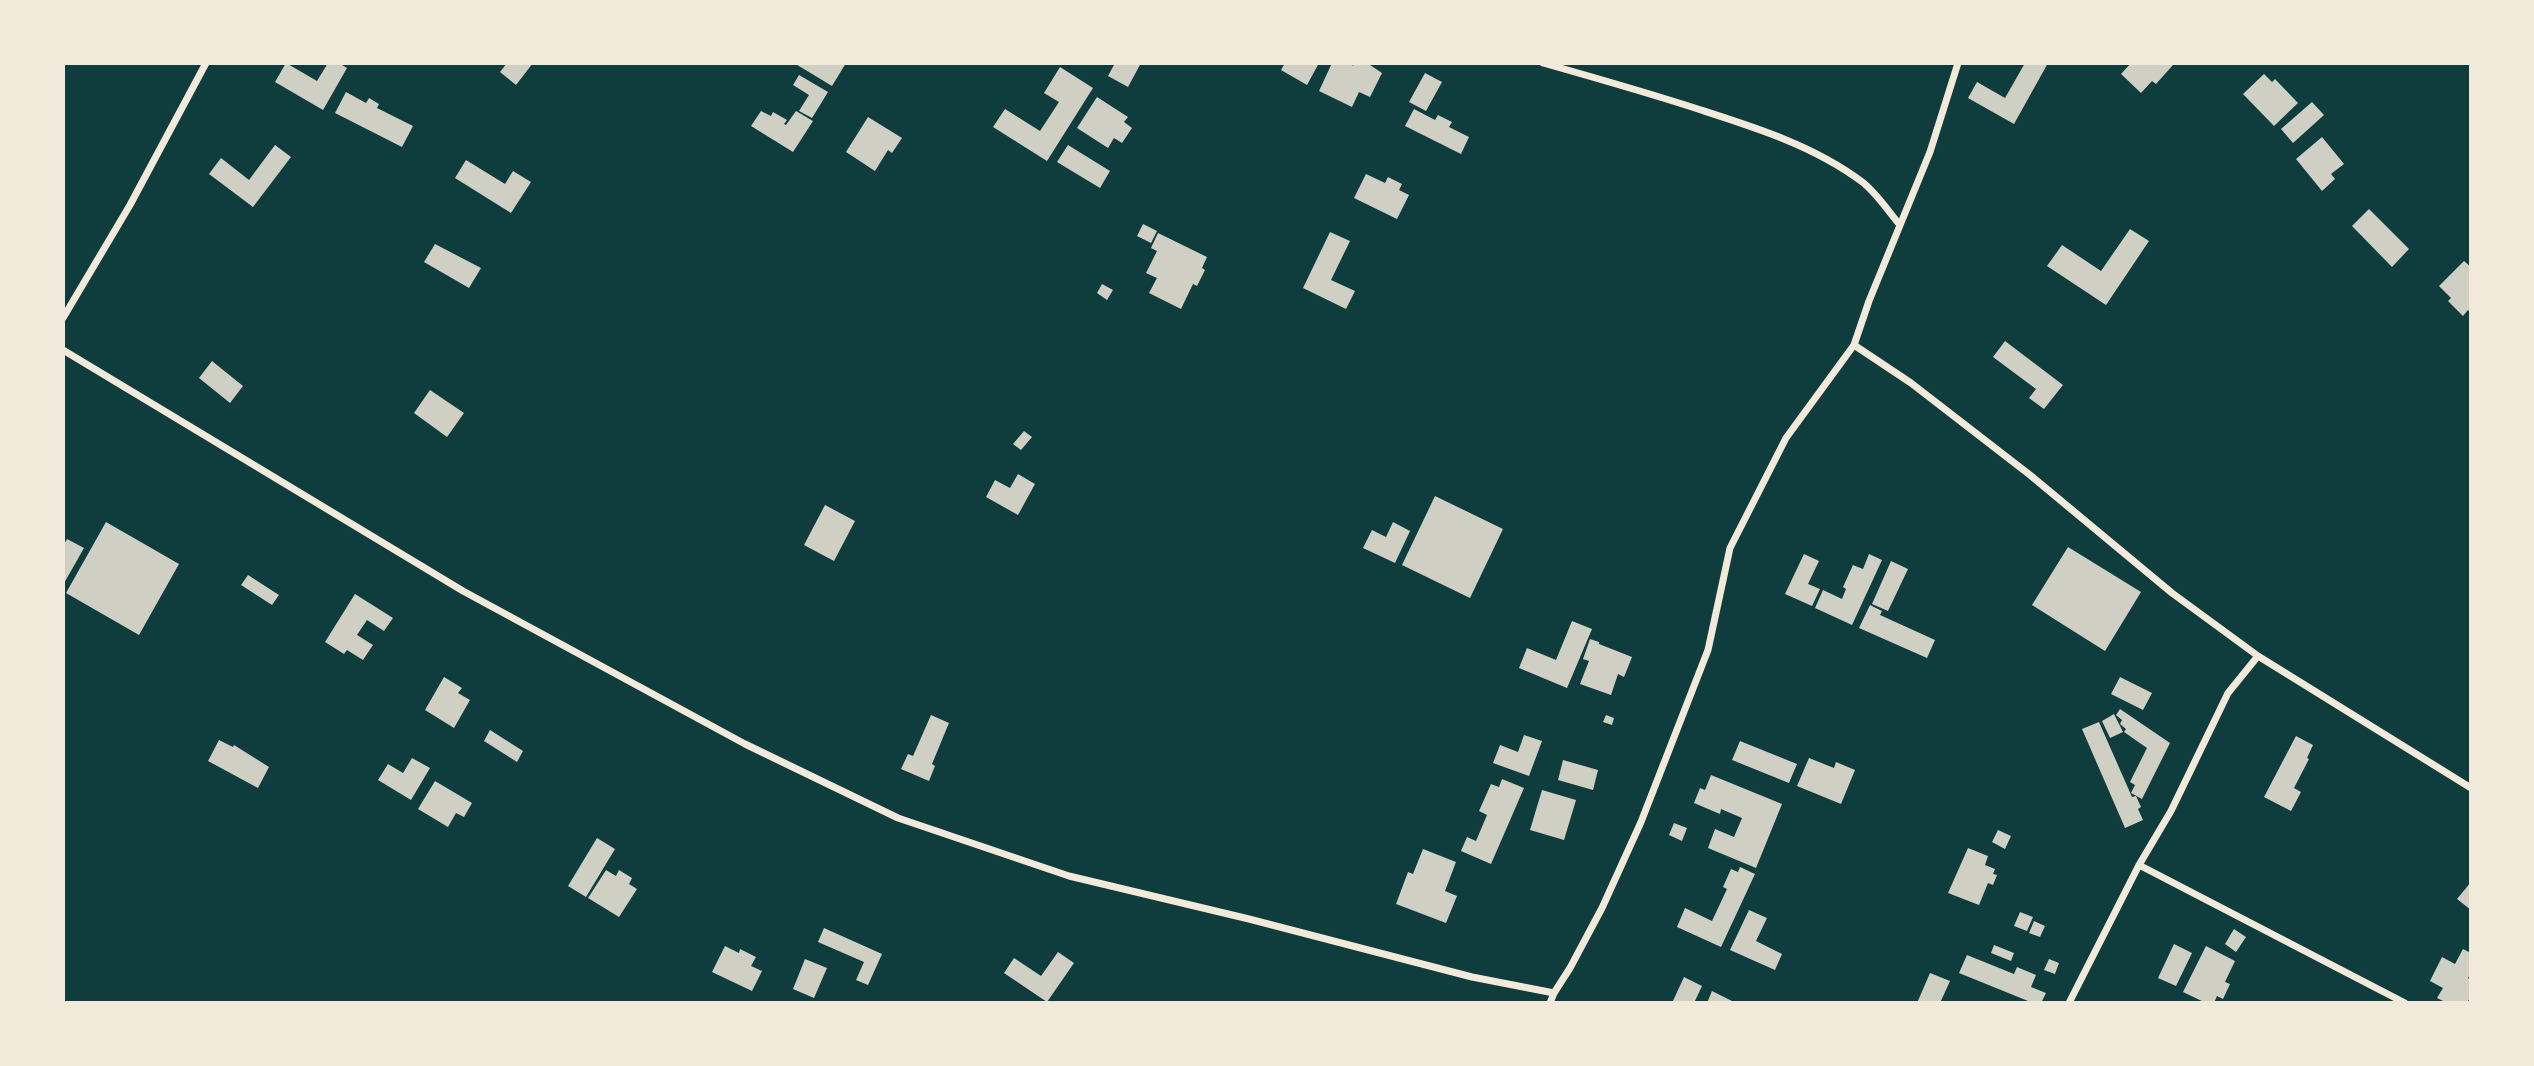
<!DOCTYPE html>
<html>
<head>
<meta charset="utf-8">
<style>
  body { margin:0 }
  #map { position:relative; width:2534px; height:1066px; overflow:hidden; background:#0f3d3e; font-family:Karla,sans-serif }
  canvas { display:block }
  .frame { position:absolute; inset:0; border:65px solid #f1e9da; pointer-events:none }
</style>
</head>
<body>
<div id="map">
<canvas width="2534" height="1066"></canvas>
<div class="frame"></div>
</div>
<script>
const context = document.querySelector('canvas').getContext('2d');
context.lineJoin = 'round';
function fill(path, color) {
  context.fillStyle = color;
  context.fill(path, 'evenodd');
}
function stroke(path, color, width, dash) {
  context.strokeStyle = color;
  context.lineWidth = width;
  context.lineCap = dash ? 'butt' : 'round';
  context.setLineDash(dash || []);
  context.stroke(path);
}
fill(new Path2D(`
  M286,63L317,81L328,63H339L347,68L323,110L275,82Z
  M507,63H533L516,85L500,72Z
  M794,63H846L832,86Z
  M1115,63H1141L1128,87L1108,76Z
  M1285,63H1319L1307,85L1281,70Z
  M1332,63H1351L1353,66L1354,63H1367L1382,73L1370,97L1359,92L1352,107L1319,91Z
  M2025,63H2048L2014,124L1968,98L1977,82L2005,98Z
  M2131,63H2170L2173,65L2156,84L2152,81L2141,93L2121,74Z
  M1060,67L1093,88L1047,161L993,127L1005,109L1040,131L1059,102L1044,93Z
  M1425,73L1442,82L1426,111L1409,102Z
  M2264,74L2272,82L2275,79L2298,103L2274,126L2243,94Z
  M799,75L828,92L812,118L799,111L809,95L793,85Z
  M346,92L366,103L369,98L379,104L377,108L413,126L402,147L335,113Z
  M1097,97L1128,117L1124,122L1132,128L1122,143L1114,138L1108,148L1077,128Z
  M2312,102L2324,115L2293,143L2281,129Z
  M1414,109L1435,120L1438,115L1452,122L1449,127L1469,137L1461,154L1405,126Z
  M761,111L771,116L773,112L787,120L784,124L786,125L796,111L813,121L793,152L751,126Z
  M868,117L902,138L892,153L888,150L875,171L846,152Z
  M2322,137L2344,164L2331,174L2335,179L2322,191L2296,159Z
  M275,145L291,157L253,207L209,174L221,158L249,180Z
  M1068,145L1110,171L1100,188L1057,162Z
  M466,160L505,184L513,171L531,182L511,213L455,178Z
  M1366,174L1385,183L1388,177L1402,184L1399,190L1409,195L1397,219L1354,198Z
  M2369,209L2409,249L2392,267L2352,226Z
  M1143,224L1157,231L1151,243L1137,236Z
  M2130,229L2149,241L2106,305L2047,266L2062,245L2101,271Z
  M1330,232L1350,241L1331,280L1355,291L1346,309L1303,288Z
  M1158,233L1207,257L1202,268L1205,270L1197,286L1193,284L1181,309L1149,293L1157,278L1146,273L1157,251L1151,248Z
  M435,244L481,268L469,288L424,262Z
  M2464,261L2471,267V313L2468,310L2463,316L2448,301L2451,298L2439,286Z
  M1102,284L1113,290L1107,300L1097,293Z
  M2005,341L2063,385L2044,409L2029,398L2036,389L1993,357Z
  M212,361L243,386L230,403L199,378Z
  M430,390L464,413L447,437L414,413Z
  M1024,431L1032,437L1021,450L1013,444Z
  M1018,474L1035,484L1018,515L986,497L995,480L1010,488Z
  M1435,496L1503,529L1470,598L1402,565Z
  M825,505L855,521L834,561L804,545Z
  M106,522L179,564L139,635L66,593Z
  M1393,522L1410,531L1395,563L1363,548L1372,530L1386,537Z
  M67,539L84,548L63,585V546Z
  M2068,547L2141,592L2105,651L2032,605Z
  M1804,554L1819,561L1808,584L1820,589L1812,606L1785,594Z
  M1869,554L1882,560L1852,625L1815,608L1823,590L1842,599L1846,589L1843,587L1853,565L1863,569Z
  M1891,561L1908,569L1888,611L1872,604Z
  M248,575L279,595L272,605L241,585Z
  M355,594L393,618L384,631L367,620L357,635L373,645L363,660L347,650L344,654L325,642Z
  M1870,605L1882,611L1880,615L1935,640L1927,658L1859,628Z
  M1572,621L1592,629L1567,688L1519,668L1527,648L1556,660Z
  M1590,639L1599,642V644L1632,657L1624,677L1618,674L1611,695L1580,684L1589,661L1583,659Z
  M444,677L462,688L458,693L470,700L454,728L425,710Z
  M2120,677L2152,693L2143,710L2111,694Z
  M2120,709L2170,743L2142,799L2131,793L2135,785L2130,782L2147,748L2124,732L2126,729L2120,724L2122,720L2116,715Z
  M2114,714L2123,732L2110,738L2102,721Z
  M931,715L949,723L932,764L935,766L929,781L901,769L908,754L913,756Z
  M1606,715L1614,718L1612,725L1603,722Z
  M2099,722L2132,797L2136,796L2141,807L2138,809L2143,820L2125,828L2082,729Z
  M490,730L523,751L517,762L484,741Z
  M1524,735L1542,741L1529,776L1493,763L1500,745L1518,752Z
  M2296,736L2313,745L2307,758L2309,759L2294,788L2301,792L2291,811L2264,797Z
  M219,740L233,747L234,745L269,767L258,788L208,761Z
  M1740,741L1797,764L1789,783L1732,760Z
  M412,758L430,768L411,800L378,780L388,764L403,773Z
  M1809,758L1834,768L1836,762L1855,770L1841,804L1797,786Z
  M1563,760L1598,770L1593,790L1558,780Z
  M1711,775L1782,804L1756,868L1708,848L1715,829L1734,837L1742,818L1721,809L1720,814L1694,803L1700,788L1705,790Z
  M1502,779L1524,788L1491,864L1461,851L1467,837L1476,841L1487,815L1479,811L1491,784L1499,787Z
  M435,781L472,803L464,817L456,813L448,827L418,809Z
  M1542,790L1576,800L1564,840L1530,830Z
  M1674,823L1687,828L1682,841L1669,835Z
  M1998,830L2011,836L2005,849L1992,842Z
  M597,838L615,849L586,897L568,886Z
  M1968,848L1988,856L1985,865L1995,869L1993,874L1997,875L1993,885L1988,883L1979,905L1948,893Z
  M1423,849L1456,862L1445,891L1457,896L1446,923L1396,904L1408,872L1413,874Z
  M1740,867L1755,874L1721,947L1677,927L1685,908L1712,921L1727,889L1723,887L1731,869L1738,872Z
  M606,870L616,876L619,870L632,878L629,884L637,889L619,917L588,898Z
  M2471,882V910L2457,899Z
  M1749,910L1767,918L1756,941L1782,954L1775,970L1730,950Z
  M2020,912L2033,917L2027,931L2014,926Z
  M2034,921L2045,926L2040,937L2029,933Z
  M824,928L882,954L868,985L856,980L864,962L818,942Z
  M2234,929L2246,937L2236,952L2225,944Z
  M2174,944L2192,953L2176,986L2158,978Z
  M1994,945L2014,953L2011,961L1991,953Z
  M725,946L739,953L740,949L756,957L751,966L762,971L752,991L712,972Z
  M2206,946L2235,961L2225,982L2230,984L2223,999L2217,996L2214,1003H2206L2183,992Z
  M2463,949L2471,953V973L2468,978L2471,980V996L2467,1003H2447L2437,998L2443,988L2430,981L2442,957L2455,964Z
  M1058,952L1074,963L1047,1002L1004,973L1014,958L1041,976Z
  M1967,955L2014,974L2017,967L2036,975L2031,987L2046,993L2041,1003H2033L1959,973Z
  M805,959L827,968L814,998L793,989Z
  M2049,959L2059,963L2055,974L2044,970Z
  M1930,973L1950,981L1940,1003H1917Z
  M1684,977L1702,986L1694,1003H1672Z
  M1712,991L1736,1003H1707Z`), '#cfcfc3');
stroke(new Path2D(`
  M1543,63C1596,78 1649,93 1701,110C1757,128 1814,146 1861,181C1876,192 1888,211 1900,225
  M63,318L130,205L206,63
  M1854,345L1911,383L2030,475L2172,593L2258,656L2471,788
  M63,350L463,591L745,744L898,818L1069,876L1249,919L1472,977L1554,993
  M2139,865L2405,1003
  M1550,1003L1554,993L1570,968L1602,908L1641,822L1708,650L1730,548L1786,438L1854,345L1869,301L1930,152L1958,63
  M2069,1003L2139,865L2171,811L2228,693L2258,656`), '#f1e9da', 7);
</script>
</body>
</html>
